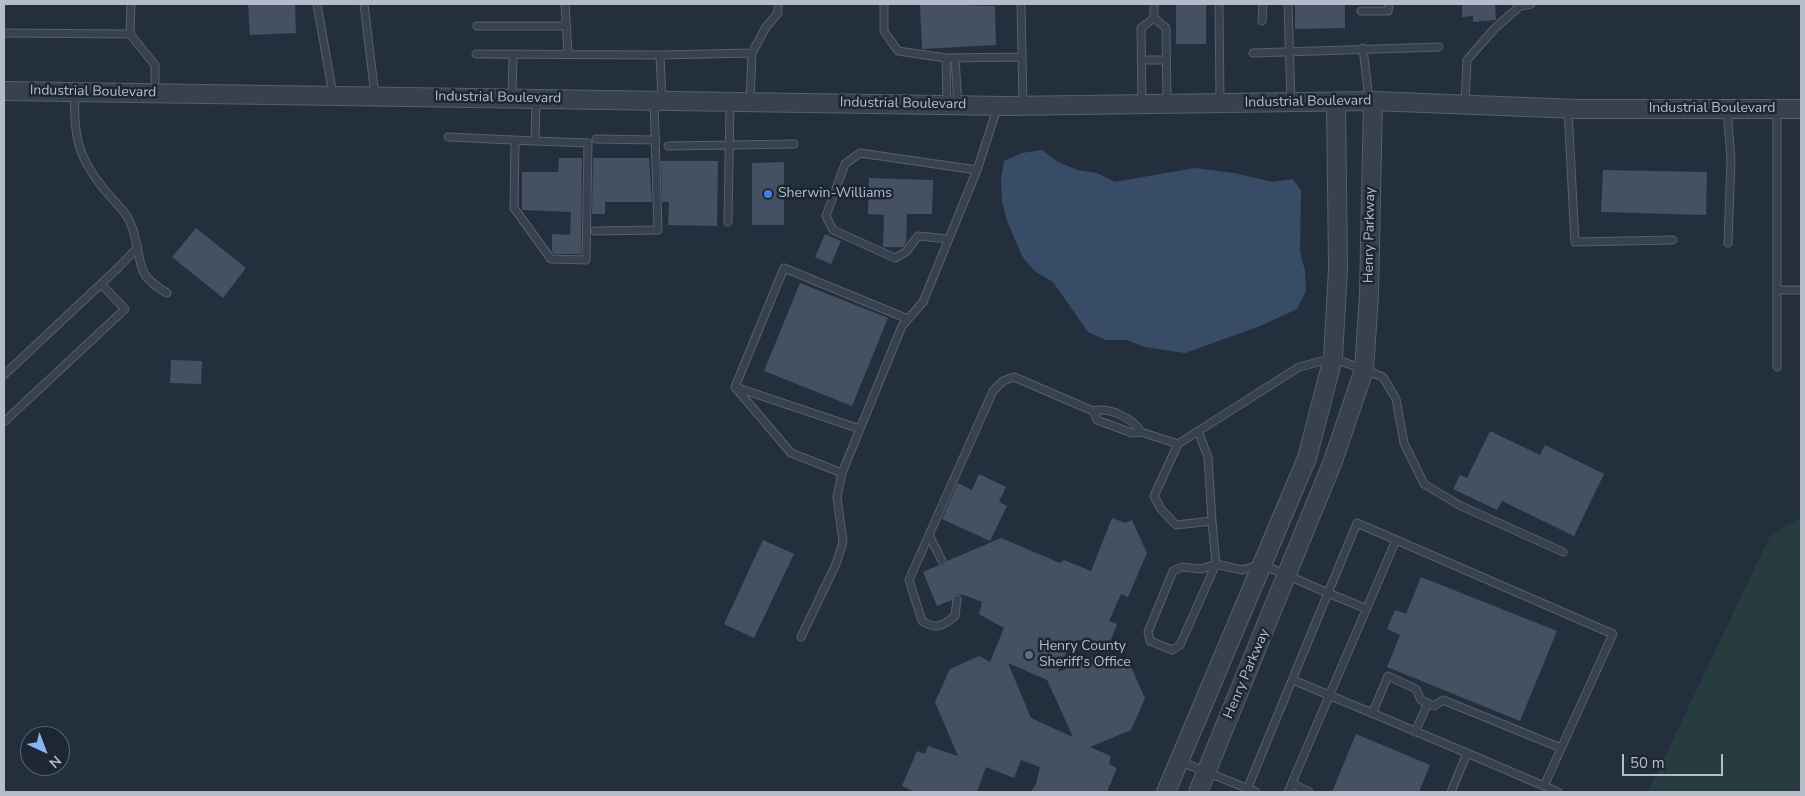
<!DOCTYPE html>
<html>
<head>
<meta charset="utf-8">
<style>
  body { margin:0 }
  #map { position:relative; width:1805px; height:796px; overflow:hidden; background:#242f3e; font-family:"Nunito Sans",sans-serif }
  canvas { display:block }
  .frame { position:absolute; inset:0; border:5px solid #b4bcc9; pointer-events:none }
  .north { position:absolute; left:20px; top:726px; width:50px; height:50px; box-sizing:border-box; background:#1d2633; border:1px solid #59626f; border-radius:50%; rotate:137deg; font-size:14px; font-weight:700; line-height:20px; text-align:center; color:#b4bcc9 }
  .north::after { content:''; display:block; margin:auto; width:18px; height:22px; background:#8ab4f8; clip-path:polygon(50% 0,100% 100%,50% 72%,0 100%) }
  .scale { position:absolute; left:1622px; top:754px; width:101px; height:22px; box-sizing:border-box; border:2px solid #b4bcc9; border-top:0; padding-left:6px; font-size:15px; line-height:18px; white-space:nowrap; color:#b4bcc9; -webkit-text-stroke:4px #1d2633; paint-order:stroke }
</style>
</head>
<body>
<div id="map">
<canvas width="1805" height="796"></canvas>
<div class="frame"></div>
<div class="north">N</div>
<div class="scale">50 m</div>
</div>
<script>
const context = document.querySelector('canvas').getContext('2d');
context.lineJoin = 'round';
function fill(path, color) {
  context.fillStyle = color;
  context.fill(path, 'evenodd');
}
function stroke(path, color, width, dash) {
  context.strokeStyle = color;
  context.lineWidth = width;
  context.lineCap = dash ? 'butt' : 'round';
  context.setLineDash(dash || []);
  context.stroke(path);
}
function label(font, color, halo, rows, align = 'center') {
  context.font = font + ' "Nunito Sans",sans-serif';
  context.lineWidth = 5;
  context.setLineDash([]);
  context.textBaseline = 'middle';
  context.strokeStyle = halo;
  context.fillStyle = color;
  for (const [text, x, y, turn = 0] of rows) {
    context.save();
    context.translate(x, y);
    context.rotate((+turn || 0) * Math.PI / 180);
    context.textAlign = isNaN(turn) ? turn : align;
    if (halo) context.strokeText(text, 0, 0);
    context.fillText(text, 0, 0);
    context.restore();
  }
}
fill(new Path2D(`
  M1801,517V792H1648L1770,536Z`), '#263c3f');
fill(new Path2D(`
  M1042,150L1058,162L1077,170L1097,173L1115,182L1194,168L1234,173L1273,182L1292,179L1301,190L1300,252L1305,271L1306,291L1297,309L1260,326L1185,353L1145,347L1126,340H1106L1088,332L1053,282L1036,272L1023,258L1007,221L1002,201L1001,181L1004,161L1022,153Z`), '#394c67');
fill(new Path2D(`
  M248,4H295L296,33L250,35Z
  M920,4L995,6L996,45L922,49Z
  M1176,4H1206V44H1176Z
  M1295,4H1345V28L1295,29Z
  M1462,4H1495L1496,20L1473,22V16L1462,17Z
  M559,158H582L581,254H554L552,251V234L570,235L571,212L522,210V172H558Z
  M593,158H649L652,202H605V214H592Z
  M661,161H718L717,226L668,225L669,202H662Z
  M784,162V225H752V163Z
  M1603,170L1707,172L1706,215L1601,212Z
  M869,178L933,180L932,214H907L906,243L903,247H883L884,215L868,214Z
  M196,228L246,268L223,298L172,257Z
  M825,234L841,241L831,264L815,257Z
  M800,283L888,318L852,406L764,371Z
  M171,360L202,361L201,384L170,383Z
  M1490,431L1540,455L1545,445L1604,474L1574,536L1502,501L1497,510L1453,489L1460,475L1467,478Z
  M979,474L1006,487L999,502L1007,506L990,541L942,519L958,483L972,490Z
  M1112,518L1125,523L1132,520L1147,553L1128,597L1121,594L1109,621L1117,624L1107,650L1080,640L1070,643L1058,672L1100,654L1131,667L1145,698L1131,730L1090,747L1111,756L1109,764L1117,768L1107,792H1031L1036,784L1040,767L1021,760L1014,778L986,767L977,792H915L902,786L917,751L925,754L928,746L958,756L935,702L950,669L979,656L990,662L1004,628L979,614L982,602L964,595L955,594L952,600L937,606L923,572L939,565L944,566L947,561L1001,538L1060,563L1064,560L1091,571ZM1008,663L1047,680L1073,737L1031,718Z
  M763,540L794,554L754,638L724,624Z
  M1421,577L1557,631L1520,721L1387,667L1400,635L1387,629L1395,610L1406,614Z
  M1356,734L1430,765L1419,792H1332Z`), '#455162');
const service = new Path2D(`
  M131,4L130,34L155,65V92
  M317,4L333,95
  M364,4L375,95
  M565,4L568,54
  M884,4V31L898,51L946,58L1022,57
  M1021,4L1023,105
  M1219,4L1220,102
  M1288,4L1291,102
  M1361,11H1388L1389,4
  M1154,18L1166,28L1167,103
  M1262,21L1263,4
  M477,26H567
  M4,33L130,34
  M1363,48L1369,100
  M1253,53L1439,47
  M476,54L660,55L752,53L766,27L778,13V4
  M660,55L662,100
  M946,58L947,105
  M955,58L958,105
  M1142,60H1166
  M75,92C73,133 77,156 103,188C111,198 121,207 128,218C138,235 136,256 144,273C149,282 159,288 167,293
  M512,98L513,54
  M750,102L752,53
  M1465,103L1467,60L1495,28L1520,6L1531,4
  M1142,104L1141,28L1154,18V4
  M1568,109L1575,242L1673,240
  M1727,109L1731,159L1728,243
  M448,137L535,141L536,99
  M596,139L656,140
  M515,141L514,208L551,259L586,260L588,143L535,141
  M668,146L794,144
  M728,222L730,102
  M595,231L658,230L654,101
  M949,239L918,236L906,252L895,258L833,230L826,216L845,164L860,153L977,170
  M1777,290H1801
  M908,319L784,268L735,387L791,453L842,473L902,326L923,302L977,170L998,106
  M1777,367V109
  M4,375L119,267L138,247
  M735,387L860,429
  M5,421L125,309L101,284
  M1198,431L1208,457L1212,521
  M1141,432C1133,418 1109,407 1093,411L1097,420L1132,433L1141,432L1178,444
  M929,535L942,561
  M1216,564L1180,645L1172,650L1150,641L1148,632L1173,571L1182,567L1201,569Z
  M957,599L955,616C943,626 936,630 922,621L909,580L993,391L1003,381L1014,377L1093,411
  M801,637L836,564L843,542L837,497L842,473
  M1293,680L1467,753L1451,792
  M1372,714L1388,676L1416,689L1421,700L1434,706L1443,700L1561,748
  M1415,732L1428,703
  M1467,753L1544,786
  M1179,761L1256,792
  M1293,784L1309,792
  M1246,792L1328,593L1367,609
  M1288,792L1396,540
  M1558,792L1544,786L1613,634L1357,523L1328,593L1261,564L1242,570L1216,564L1212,521L1176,525L1161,509L1154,496L1178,444L1299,367L1333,358L1383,377L1396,399L1404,443L1424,484L1459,505L1563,552`);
const tertiary = new Path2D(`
  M4,91L1006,106L1373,101L1577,109H1801
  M1166,792L1307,458L1333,358L1338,269L1336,101
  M1198,792L1333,461L1364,370L1369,295L1373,101`);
stroke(service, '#565f6c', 9);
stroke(tertiary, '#565f6c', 20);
stroke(service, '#38414e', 7);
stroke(tertiary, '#38414e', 18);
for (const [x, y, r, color] of [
  [768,194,5,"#3f7fe0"],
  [1029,655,5,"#5c6f8a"]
]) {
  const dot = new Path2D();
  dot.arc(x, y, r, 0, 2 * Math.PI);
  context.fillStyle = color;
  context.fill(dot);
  stroke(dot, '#1d2633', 2);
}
label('14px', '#b4bcc9', '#1d2633', [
  ["Industrial Boulevard",93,92,1],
  ["Industrial Boulevard",498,98,1],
  ["Industrial Boulevard",1308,102,-1],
  ["Industrial Boulevard",903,104,1],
  ["Industrial Boulevard",1712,109],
  ["Henry Parkway",1370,235,-89],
  ["Henry Parkway",1247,674,-67]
]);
label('14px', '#b4bcc9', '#1d2633', [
  ["Sherwin-Williams",778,194],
  ["Henry County",1039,647],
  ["Sheriff's Office",1039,663]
], 'left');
</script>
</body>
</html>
